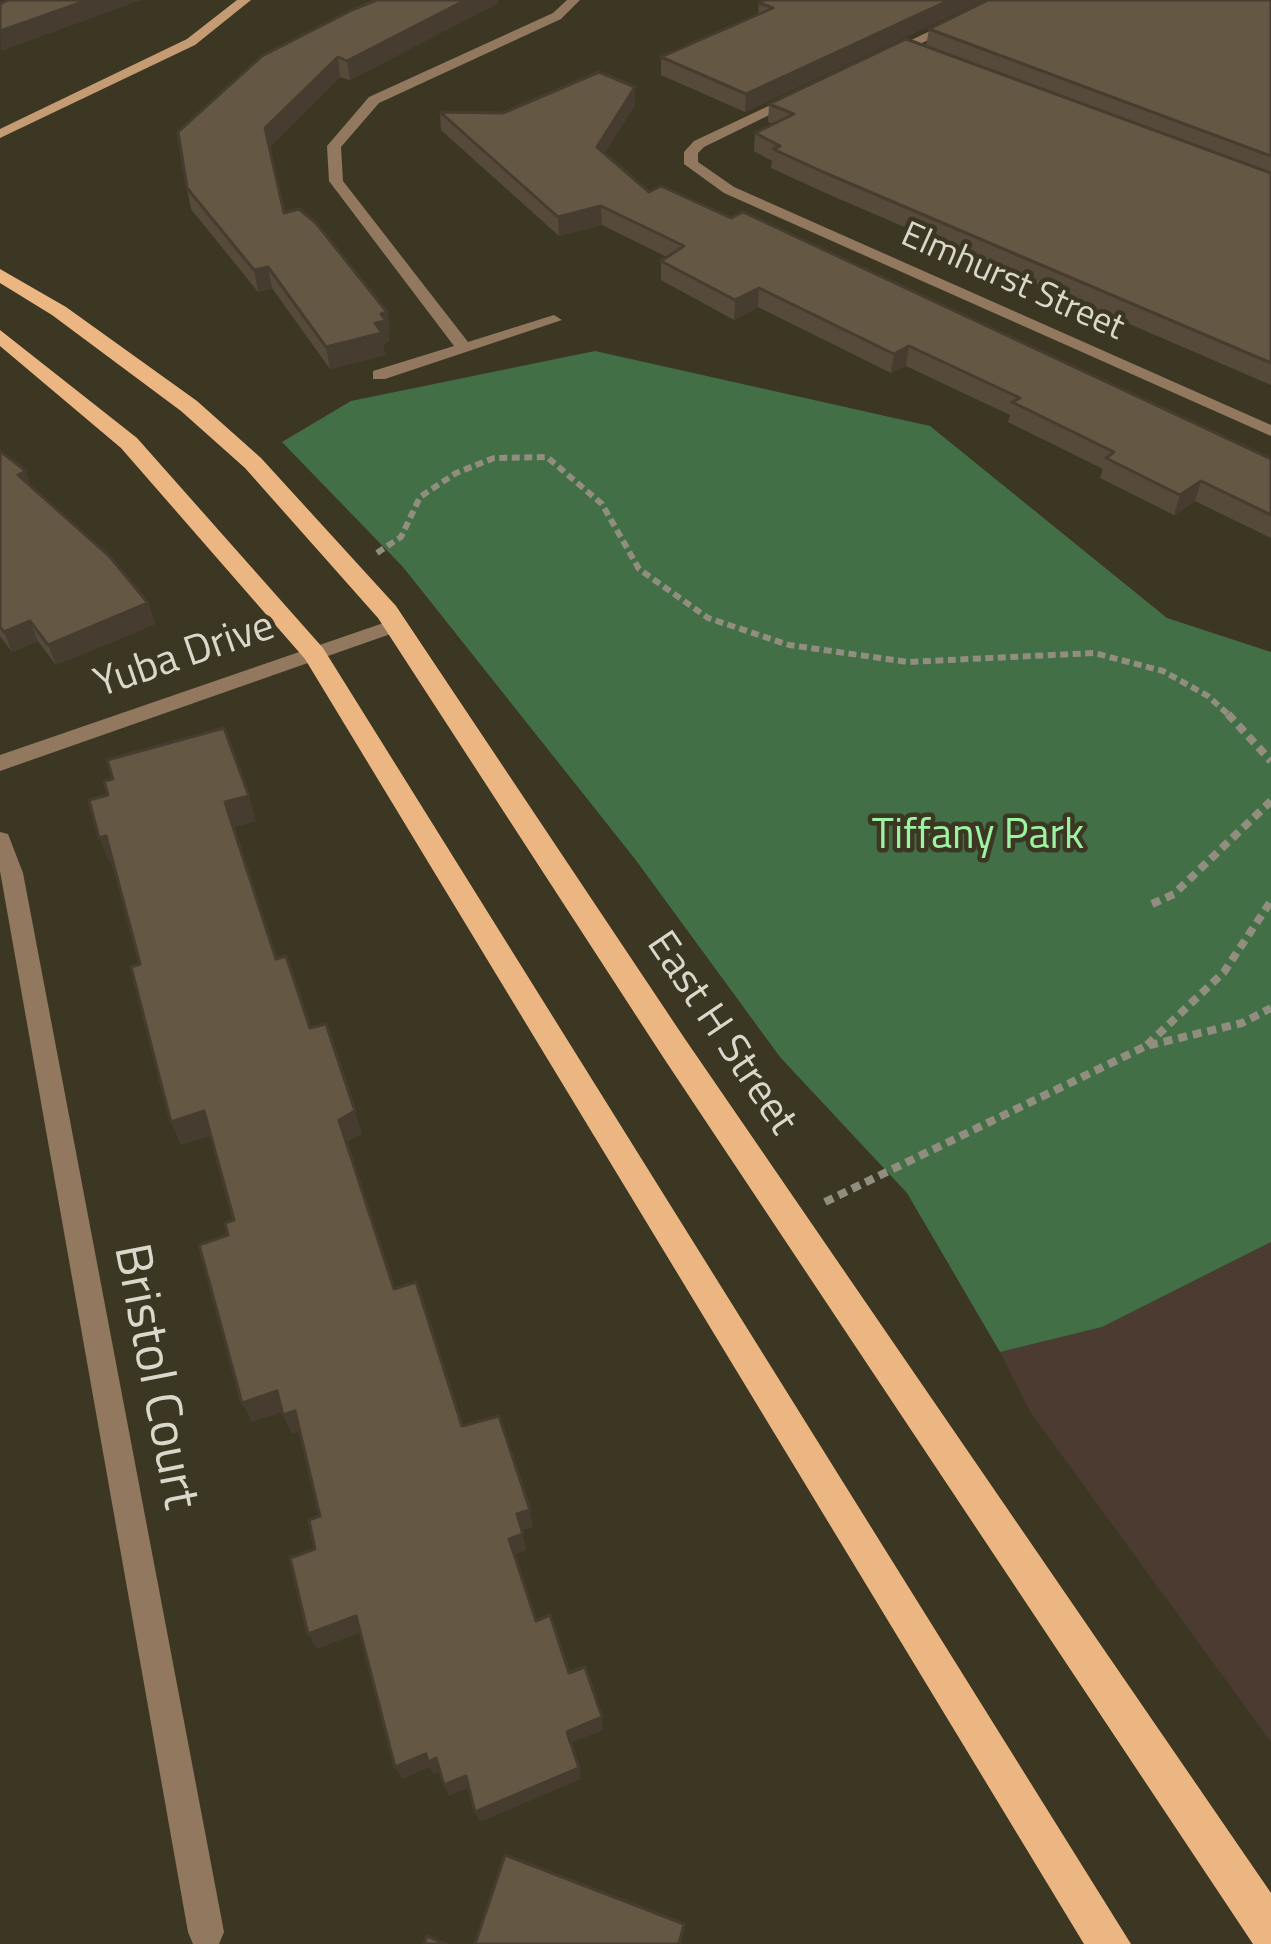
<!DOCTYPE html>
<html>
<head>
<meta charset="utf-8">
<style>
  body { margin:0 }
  canvas { display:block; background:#3c3723 }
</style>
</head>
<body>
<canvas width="1271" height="1944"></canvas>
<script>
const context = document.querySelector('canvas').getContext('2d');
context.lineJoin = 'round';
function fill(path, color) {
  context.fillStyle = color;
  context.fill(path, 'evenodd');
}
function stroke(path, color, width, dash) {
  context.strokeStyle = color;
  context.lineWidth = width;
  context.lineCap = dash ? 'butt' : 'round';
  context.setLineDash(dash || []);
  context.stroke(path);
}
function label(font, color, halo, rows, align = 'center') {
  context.font = font + ' "Titillium Web",sans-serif';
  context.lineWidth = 9;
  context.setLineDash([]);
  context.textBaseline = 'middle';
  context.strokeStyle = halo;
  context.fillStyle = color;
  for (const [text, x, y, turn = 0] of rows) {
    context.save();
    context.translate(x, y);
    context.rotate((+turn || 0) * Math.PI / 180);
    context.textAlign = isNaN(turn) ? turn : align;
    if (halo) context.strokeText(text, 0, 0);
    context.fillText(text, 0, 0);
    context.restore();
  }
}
fill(new Path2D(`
  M1271,1242V1742L1031,1413L1000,1352L1102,1327Z`), '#4c3b31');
fill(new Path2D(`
  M595,351L930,426L1167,618L1271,652V1242L1102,1327L1000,1352L907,1193L780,1057L635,859L403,567L282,442L351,401Z`), '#426f45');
stroke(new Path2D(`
  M377,553L401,537L420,497L456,473L494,458L547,457L602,504L639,569L708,618L789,645L908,662L1094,653L1163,671L1208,696L1231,717`), '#928e7f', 6, [8, 4.5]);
stroke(new Path2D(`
  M1228,714L1271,761
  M1152,904L1174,894L1271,801
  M1147,1045L1224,972L1271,901
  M825,1202L1146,1046L1242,1023L1271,1008`), '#928e7f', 8, [9, 6]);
fill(new Path2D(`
  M567,0H580L561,19L379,103L341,147L343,181L468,342L554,315L562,320L385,379H373V371L454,346L329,181L327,146L369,97L553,13Z
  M995,0H1011L893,57L882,54Z
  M792,95L804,98L704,147L698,153V162L734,187L1271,425V436L724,193L684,164V152L694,141Z
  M395,619L405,625L402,630L0,771V755Z
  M0,832L8,834L23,873L224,1932L219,1944H193L188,1932L0,871Z`), '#91785e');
fill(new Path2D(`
  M237,0H251L195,45L0,138V129L187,39Z`), '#c49b72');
fill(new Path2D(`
  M0,269L66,307L197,401L261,458L396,606L685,1039L1271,1893V1944H1253L663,1057L378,618L245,468L181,411L52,315L0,283Z
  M0,330L137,438L323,648L1131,1944H1084L305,659L121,448L0,346Z`), '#ebb681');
fill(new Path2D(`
  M377,0H498V3L350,80L340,77L270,147L284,213L387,312L390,334H388L389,342L383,344L385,355L330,369L272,288L258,292L191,209L187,188Z
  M765,0H984L745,112L661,75V57L758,15L759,3Z
  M1271,0V385L821,191L771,168L772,161L754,151L755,133L773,124L768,122L769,104L926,46L929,29Z
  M635,105L604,154L649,192L1271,459V538L1195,501L1174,515L1100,478L1103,469L1008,422L1010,415L906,366L891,373L758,307L734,320L661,280V261L667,257L602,225L559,236L441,130L440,112L503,113Z
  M0,451L32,488L148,603L155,624L56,665L38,641L12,652L0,636Z`), '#564b3a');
fill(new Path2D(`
  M88,0H141L1,51L0,31Z
  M466,0H498V3L350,80L347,61Z
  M950,0H984L745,112L746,94Z
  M338,57L340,77L269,148L265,128Z
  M635,87V105L597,165V147Z
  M601,206L602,225L559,236L558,217Z
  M268,267L272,288L258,292L254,270Z
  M759,288L758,307L734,320L735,300Z
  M387,312L390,334H388L389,342L383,344L385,355L330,369L326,347L375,323L381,314Z
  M909,346L906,366L891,373L894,354Z
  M26,471L33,492L18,475Z
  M1201,481L1195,501L1174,515L1180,495Z
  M148,603L155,624L56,665L48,645Z
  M30,621L38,641L12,652L4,632Z
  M249,796L256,821L232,828L225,802Z
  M106,836L116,861L110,863L99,838Z
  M204,1111L214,1135L181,1145L171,1122Z
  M355,1111L362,1134L345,1143L339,1120Z
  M277,1391L285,1411L252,1422L242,1403Z
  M295,1411L304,1430L292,1434L283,1415Z
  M530,1510L533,1527L520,1531L517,1514Z
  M523,1534L526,1550L513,1556L509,1539Z
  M356,1616L364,1631L317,1649L308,1634Z
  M602,1717L603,1730L569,1744L567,1732Z
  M426,1754L436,1758L442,1770L434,1774L430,1767L402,1779L395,1767Z
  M579,1768L581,1779L480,1822L475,1812Z
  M466,1776L470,1787L449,1796L444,1785Z`), '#463d30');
const building = new Path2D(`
  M8,0H88L0,31V4Z
  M377,0H466L347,61L338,57L265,128L284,213L299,209L316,223L387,312L381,314L386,321L375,323L382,333L326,347L268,267L254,270L187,188L178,132L262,56L354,9Z
  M765,0H950L746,94L661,57L773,8L759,3Z
  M988,0H1271V156L929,29Z
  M906,39L1271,173V363L823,172L773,149L780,146L755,133L794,114L769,104Z
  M599,72L635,87L597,147L649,192L661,186L731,218L743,212L1271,459V515L1201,481L1180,495L1106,458L1114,452L1012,402L1020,398L909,346L894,354L759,288L735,300L661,261L684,246L601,206L558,217L440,112L503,113Z
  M0,451L26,471L18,475L110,557L148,603L48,645L30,621L4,632L0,627Z
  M224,728L249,796L225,802L276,959L286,956L310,1028L326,1024L355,1111L339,1120L394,1289L416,1282L462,1426L499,1416L530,1510L517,1514L523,1534L509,1539L536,1621L550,1615L569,1673L585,1667L602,1717L567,1732L579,1768L475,1812L466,1776L444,1785L436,1758L428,1762L426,1754L395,1767L356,1616L308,1634L290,1558L315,1549L309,1520L320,1516L295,1411L283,1415L277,1391L242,1403L199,1245L228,1235L225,1223L234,1220L204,1111L171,1122L131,967L140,964L106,836L99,838L89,800L108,795L104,781L113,779L107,760Z
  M505,1855L684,1924L679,1944H475Z
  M427,1936L446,1944H424Z`);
fill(building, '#645744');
stroke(building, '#463d30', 3);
label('36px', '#dad7cb', '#3c3723', [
  ["Elmhurst Street",1012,283,24]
]);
label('42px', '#dad7cb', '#3c3723', [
  ["Yuba Drive",185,657,-19],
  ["East H Street",720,1034,56]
]);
label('42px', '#9cf3a2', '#3c3723', [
  ["Tiffany Park",978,838]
]);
label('51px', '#dad7cb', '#3c3723', [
  ["Bristol Court",153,1377,79]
]);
</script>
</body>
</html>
